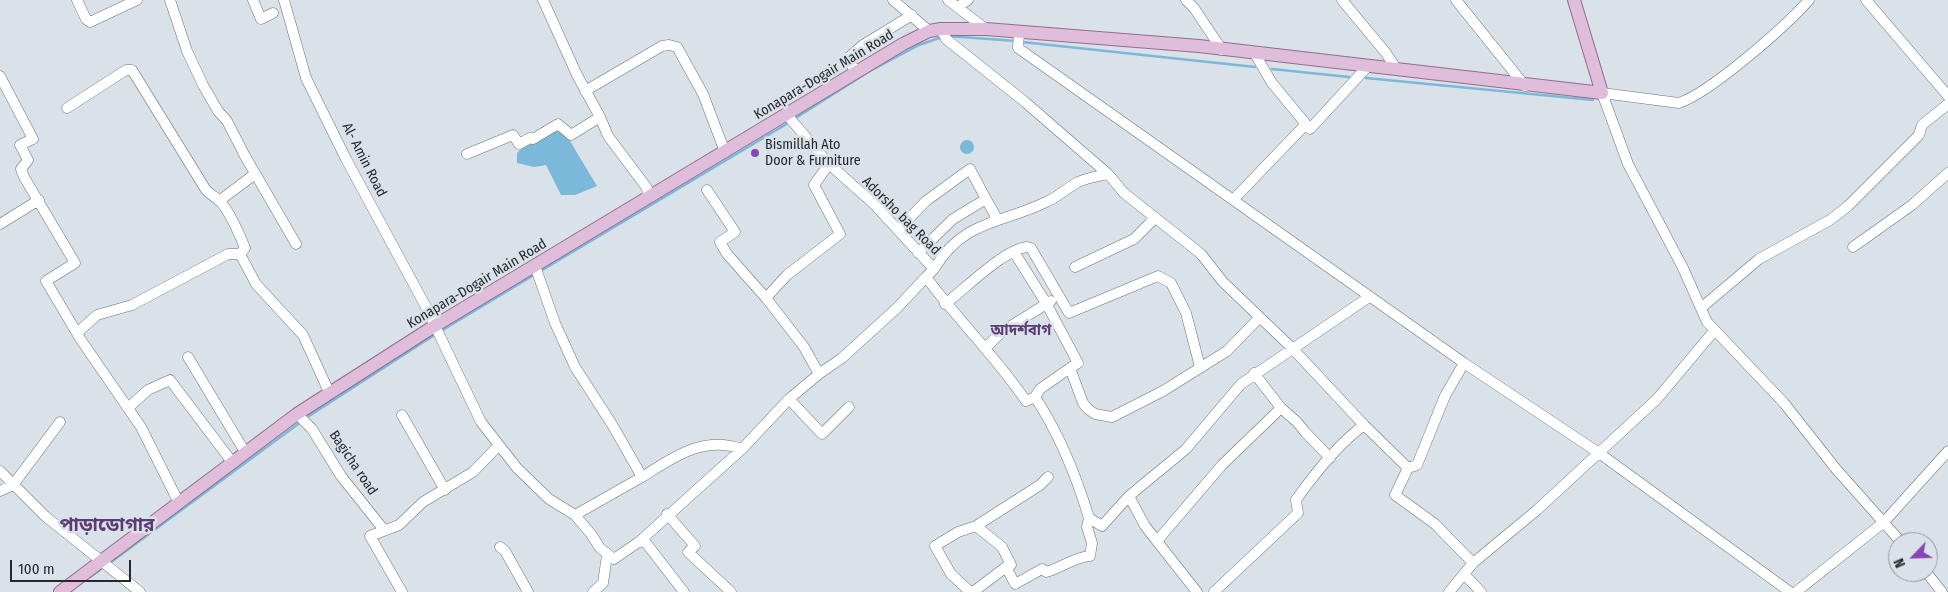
<!DOCTYPE html>
<html>
<head>
<meta charset="utf-8">
<style>
  body { margin:0 }
  #map { position:relative; width:1948px; height:592px; overflow:hidden; background:#dae2e9; font-family:"Fira Sans Condensed",sans-serif }
  canvas { display:block }
  .north { position:absolute; left:1888px; top:532px; width:50px; height:50px; box-sizing:border-box; background:#dae2e9; border:1px solid #92989d; border-radius:50%; rotate:246deg; font-size:14px; font-weight:700; line-height:20px; text-align:center; color:#26292b }
  .north::after { content:''; display:block; margin:auto; width:18px; height:22px; background:#8944b8; clip-path:polygon(50% 0,100% 100%,50% 72%,0 100%) }
  .scale { position:absolute; left:10px; top:560px; width:121px; height:22px; box-sizing:border-box; border:2px solid #26292b; border-top:0; padding-left:6px; font-size:15px; line-height:18px; white-space:nowrap; color:#26292b; -webkit-text-stroke:4px #dae2e9; paint-order:stroke }
</style>
</head>
<body>
<div id="map">
<canvas width="1948" height="592"></canvas>
<div class="north">N</div>
<div class="scale">100 m</div>
</div>
<script>
const context = document.querySelector('canvas').getContext('2d');
context.lineJoin = 'round';
function fill(path, color) {
  context.fillStyle = color;
  context.fill(path, 'evenodd');
}
function stroke(path, color, width, dash) {
  context.strokeStyle = color;
  context.lineWidth = width;
  context.lineCap = dash ? 'butt' : 'round';
  context.setLineDash(dash || []);
  context.stroke(path);
}
function label(font, color, halo, rows, align = 'center') {
  context.font = font + ' "Fira Sans Condensed","Noto Sans Bengali",sans-serif';
  context.lineWidth = 5;
  context.setLineDash([]);
  context.textBaseline = 'middle';
  context.strokeStyle = halo;
  context.fillStyle = color;
  for (const [text, x, y, turn = 0] of rows) {
    context.save();
    context.translate(x, y);
    context.rotate((+turn || 0) * Math.PI / 180);
    context.textAlign = isNaN(turn) ? turn : align;
    if (halo) context.strokeText(text, 0, 0);
    context.fillText(text, 0, 0);
    context.restore();
  }
}
fill(new Path2D(`
  M560,131L567,136L597,186L575,195H561L546,165L534,167L517,163V153C528,141 544,134 560,131Z
  M960 147a7 7 0 1 1 14 0a7 7 0 1 1-14 0Z`), '#7bb8da');
stroke(new Path2D(`
  M947,36L1016,41
  M1022,42L1255,67
  M1272,69L1349,77
  M1366,78L1593,100
  M794,119L870,71L919,45L942,37
  M539,272L790,122
  M441,331L534,275
  M309,416L436,334
  M111,562L298,424
  M87,579L100,570`), '#7bb8da', 2.5);
const minor = new Path2D(`
  M77,0L86,19L90,22L137,0
  M170,0L187,51L203,85L218,111L227,121L245,156L296,244
  M253,0L261,19L273,13
  M284,0L306,78L346,159L426,307L481,422L517,468L549,499L575,515L591,534L600,548L614,559L640,541L646,543L684,592
  M543,0L577,75L600,117L608,136L647,188L648,197
  M893,0L929,31
  M948,0L986,29
  M1186,0L1194,8L1222,50
  M1342,0L1386,53L1397,70
  M1456,0L1525,86
  M1809,0C1785,27 1711,92 1679,103L1602,93L1628,164L1683,268L1707,322L1784,403L1836,469L1901,542
  M1866,0L1948,96
  M958,7L968,0
  M941,29L946,39L1025,102L1108,174L1124,193L1201,254L1223,282L1293,349L1364,425L1408,468L1395,495L1435,524L1473,563
  M1019,33L1018,48L1464,363L1599,453L1790,592
  M1255,54L1272,83L1310,129L1368,66
  M856,71L847,59L863,45L912,15
  M0,76L33,139L20,145L28,160L21,169L24,177L75,263L46,281L81,340L141,427L178,501
  M585,91L662,46L669,45L677,47L703,94L725,152
  M67,108L126,70H132L206,190C211,195 217,198 221,202C231,215 239,233 245,248L240,254L256,284L303,335L329,392
  M787,115L829,164L874,204L934,269L926,277C958,320 996,357 1026,401L1035,397C1060,435 1076,475 1089,518L1102,526L1129,496L1145,526L1197,592
  M467,154L513,135L519,144L530,138L533,139L558,124L571,135L600,117
  M707,190L735,232L720,242L727,254L766,298
  M1233,200L1306,124
  M219,201L255,174
  M0,224L39,200
  M898,230L926,201L970,169L986,199
  M1853,247L1912,205L1948,173
  M1014,252L1046,303L1078,363L1070,368L1083,403L1088,409L1095,414L1112,417L1163,391L1227,351L1259,318
  M918,253L953,219L986,199L995,215L994,221
  M535,266L555,323L575,367L613,426L642,477L575,515
  M1075,267L1134,239L1154,219
  M934,269C963,220 1001,224 1046,202C1058,197 1067,188 1078,182C1087,178 1099,176 1108,174
  M945,304C965,289 1003,250 1027,247L1031,248L1069,313L1158,276L1171,283L1186,313L1200,367
  M1701,308L1759,259L1830,220L1848,206L1919,135L1922,125L1948,104
  M77,333L97,315L132,305L228,254H240
  M985,348L1003,331L1051,301
  M188,357L245,452
  M1254,373L1281,408L1297,422L1305,432L1330,458
  M819,374L804,347L766,298L787,275L840,234L814,185L829,164
  M1035,397L1040,389L1070,368
  M789,399L822,434L849,407
  M128,408L148,390L170,380L232,462
  M297,414L312,429L341,476L384,530
  M402,415L445,490
  M1408,468L1417,465L1445,396L1464,363
  M0,471L45,516L140,592
  M642,477C674,457 703,435 742,449
  M0,491L13,485L60,422
  M1129,496L1186,449L1241,384L1369,297
  M667,514L695,546L688,552L731,592
  M976,526L1002,547L1011,565L1006,567
  M640,541L742,449L789,399L819,374L842,358L897,308L926,277
  M1157,541L1222,465L1281,408
  M500,547L505,551L528,592
  M1926,572L1942,592
  M1464,574L1481,592
  M968,590L951,574L935,546L958,532L976,526L1040,485L1048,477
  M402,592L370,536L399,525L423,502L473,472L498,446
  M593,592L603,583L607,555
  M968,592V590L973,592L1006,567L1015,584L1042,569L1046,572C1061,568 1074,557 1090,556L1092,543L1087,527L1089,518
  M1214,592L1298,513L1296,500C1315,473 1337,445 1364,425
  M1449,592L1473,563L1537,510L1657,399L1714,331
  M1796,592L1884,522L1948,451`);
const major = new Path2D(`
  M60,592L297,414L436,325L903,44L929,31L941,29H986L1199,46L1602,93L1574,0`);
stroke(minor, '#6a7177', 11);
stroke(major, '#916d8e', 14);
stroke(minor, '#fff', 10);
stroke(major, '#e0bddb', 12);
for (const [x, y, r, color] of [
  [755,153,5,"#8944b8"]
]) {
  const dot = new Path2D();
  dot.arc(x, y, r, 0, 2 * Math.PI);
  context.fillStyle = color;
  context.fill(dot);
  stroke(dot, '#dae2e9', 2);
}
label('14px', '#26292b', '#dae2e9', [
  ["Konapara-Dogair Main Road",824,75,-31],
  ["Al- Amin Road",364,160,63],
  ["Adorsho bag Road",901,216,45],
  ["Konapara-Dogair Main Road",477,284,-31],
  ["Bagicha road",353,463,56]
]);
label('14px', '#26292b', '#dae2e9', [
  ["Bismillah Ato",765,145],
  ["Door & Furniture",765,161]
], 'left');
label('bold 15px', '#5d3c76', '#dae2e9', [
  ["আদর্শবাগ",1021,331]
]);
label('bold 19px', '#5d3c76', '#dae2e9', [
  ["পাড়াডোগার",107,526]
]);
</script>
</body>
</html>
